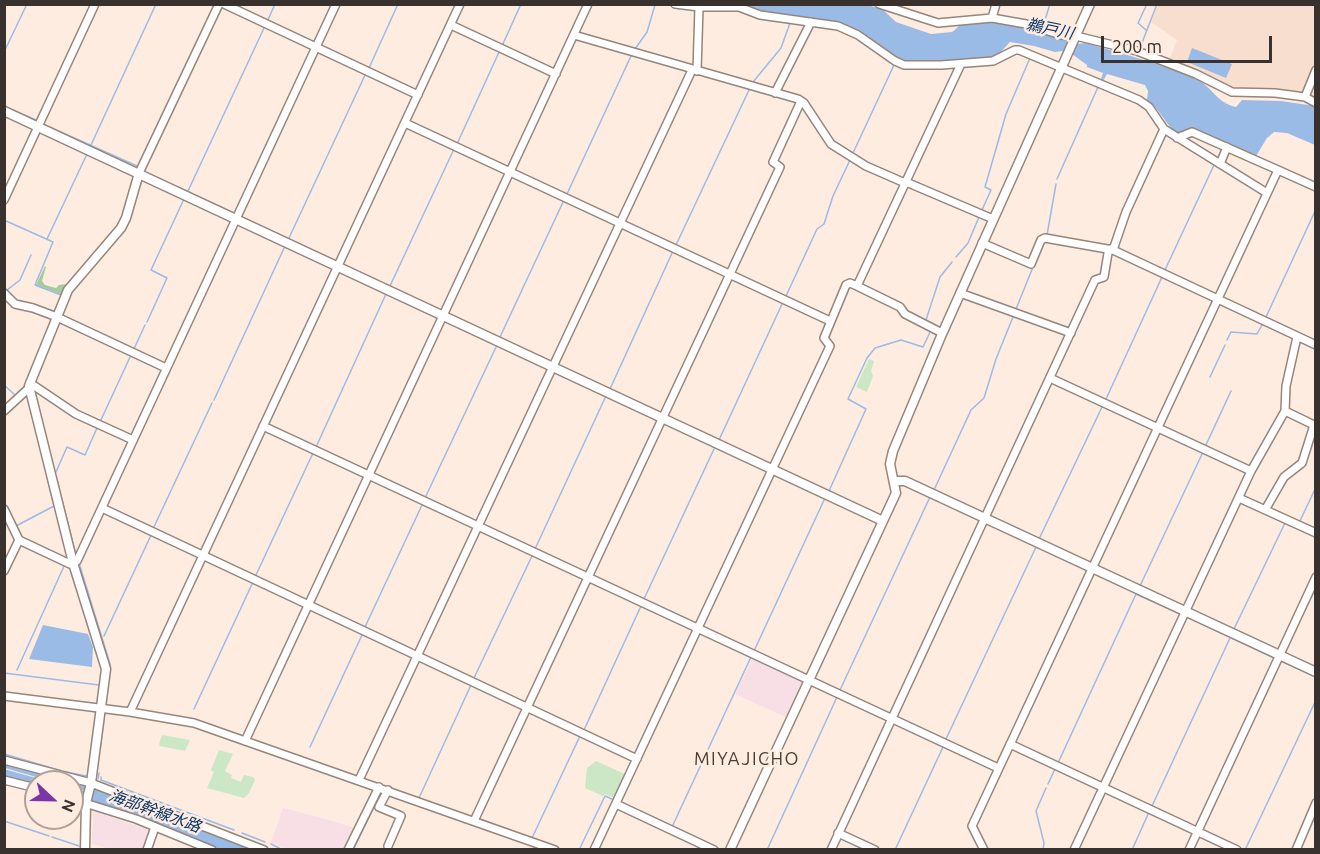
<!DOCTYPE html>
<html>
<head>
<meta charset="utf-8">
<style>
  body { margin:0 }
  #map { position:relative; width:1320px; height:854px; overflow:hidden; background:#feece0; font-family:Ubuntu,sans-serif }
  canvas { display:block }
  .frame { position:absolute; inset:0; border:6px solid #38312d; pointer-events:none }
  .north { position:absolute; left:24px; top:770px; width:60px; height:60px; box-sizing:border-box; background:#feece0; border:2px solid #afa198; border-radius:50%; rotate:112deg; font-size:16px; font-weight:700; line-height:24px; text-align:center; color:#38312d }
  .north::after { content:''; display:block; margin:auto; width:21px; height:27px; background:#7d34a6; clip-path:polygon(50% 0,100% 100%,50% 72%,0 100%) }
  .scale { position:absolute; left:1101px; top:36px; width:171px; height:27px; box-sizing:border-box; border:3px solid #38312d; border-top:0; padding-left:8px; font-size:18px; line-height:21px; white-space:nowrap; color:#38312d; -webkit-text-stroke:4px #feece0; paint-order:stroke }
</style>
</head>
<body>
<div id="map">
<canvas width="1320" height="854"></canvas>
<div class="frame"></div>
<div class="north">N</div>
<div class="scale">200 m</div>
</div>
<script>
const context = document.querySelector('canvas').getContext('2d');
context.lineJoin = 'round';
function fill(path, color) {
  context.fillStyle = color;
  context.fill(path, 'evenodd');
}
function stroke(path, color, width, dash) {
  context.strokeStyle = color;
  context.lineWidth = width;
  context.lineCap = dash ? 'butt' : 'round';
  context.setLineDash(dash || []);
  context.stroke(path);
}
function label(font, color, halo, rows, align = 'center') {
  context.font = font + ' Ubuntu,"Noto Sans JP",sans-serif';
  context.lineWidth = 5;
  context.setLineDash([]);
  context.textBaseline = 'middle';
  context.strokeStyle = halo;
  context.fillStyle = color;
  for (const [text, x, y, turn = 0] of rows) {
    context.save();
    context.translate(x, y);
    context.rotate((+turn || 0) * Math.PI / 180);
    context.textAlign = isNaN(turn) ? turn : align;
    if (halo) context.strokeText(text, 0, 0);
    context.fillText(text, 0, 0);
    context.restore();
  }
}
fill(new Path2D(`
  M753,658L803,681L786,717L735,694Z
  M283,808L329,820L354,828L343,849H289L271,843Z
  M93,811L152,831L146,849H110L92,844Z`), '#f8dee5');
fill(new Path2D(`
  M1158,5H1315V98L1304,93L1292,91L1233,90L1169,61L1177,40L1151,22Z`), '#f8decf');
fill(new Path2D(`
  M869,359L874,361L871,371L873,376L867,392L856,387Z
  M162,735L190,740L185,751L160,746L159,744Z
  M219,750L233,754L225,771L232,775L231,778L241,782L244,775L253,777L255,780L249,793L244,798L207,788L214,772L211,770Z
  M596,761L627,775L616,799L605,794L603,796L585,788L587,768Z`), '#cbe7c5');
fill(new Path2D(`
  M45,266L46,267L42,281L45,285L56,288L59,285L66,284L63,295L36,285Z`), '#a7cb9f');
fill(new Path2D(`
  M740,5H867L882,9L896,22L931,34L952,32C957,29 958,25 963,24C987,17 1057,28 1076,44L1086,43C1123,54 1160,63 1196,79C1214,88 1215,102 1236,107L1242,100L1281,101L1315,106V145L1287,133L1274,132L1267,138L1256,156L1192,129L1179,135C1165,125 1160,108 1147,100L1148,91L1145,85L1107,74L1102,83L1100,82L1103,73L1087,67V65L1072,54L1062,51L1055,52L1034,46L1010,42L998,55L988,59L909,63L898,59L841,24L813,19L761,13Z
  M1192,48L1232,64L1226,78L1187,62Z
  M43,625L88,634L93,647L92,667L29,659Z
  M4,762L90,786L258,849H219L125,812L72,796V788L94,794L72,787V782H53L5,768Z
  M4,769L50,782H36V786L5,777Z`), '#9abbe6');
stroke(new Path2D(`
  M267,22L275,4
  M1044,23L1050,4
  M1146,30L1138,23L1147,4
  M502,46L521,4
  M1140,48L1157,4
  M635,49L647,32L655,5
  M4,52L27,4
  M369,68L398,4
  M753,82L781,48L790,23
  M4,106L36,120
  M43,124L137,166
  M457,144L500,50
  M91,145L156,4
  M853,153L894,65
  M1217,159L1222,150
  M1057,179L1098,87
  M178,187L234,213
  M188,191L265,26
  M567,194L631,56
  M982,210L991,190L985,187L1006,114L1030,58
  M242,217L334,260
  M4,220L53,242L35,285L61,295
  M1047,235L1056,184
  M289,238L366,73
  M47,239L87,154
  M676,245L749,90
  M1039,254L1044,242
  M956,257L968,243L979,217
  M1165,270L1214,165
  M390,286L454,149
  M7,290L20,280L31,255
  M786,296L817,229L824,224L833,196L850,160
  M1016,309L1033,267
  M1266,317L1316,209
  M926,320L940,277L952,262
  M147,322L167,278L151,270L184,199
  M500,337L564,200
  M1227,340L1231,332L1257,334L1262,325
  M133,351L145,325
  M1210,377L1225,345
  M4,385L15,395
  M610,389L673,251
  M1106,399L1162,277
  M214,400L285,246
  M100,422L131,355
  M719,440L783,302
  M316,447L386,294
  M1205,447L1231,391
  M56,472L67,447L85,455L97,428
  M373,473L476,521
  M57,480L59,487
  M934,490L971,410L984,398L996,359L1013,317
  M829,491L866,409L848,399L867,358L875,348L901,340L923,347L931,330
  M60,492L76,555
  M425,498L497,345
  M1299,523L1316,487
  M16,526L54,506L47,477
  M153,529L212,403
  M1039,539L1103,405
  M528,546L584,572
  M535,549L605,398
  M79,563L110,664L105,705
  M593,576L695,623
  M255,577L313,453
  M1140,586L1203,452
  M644,599L714,449
  M1187,617L1274,658
  M563,622L583,580
  M365,627L422,505
  M704,628L806,675
  M1234,629L1285,523
  M104,636L152,533
  M754,651L825,498
  M1281,661L1316,677
  M17,670L65,564
  M4,673L99,685
  M474,678L532,556
  M816,679L889,714
  M840,690L930,497
  M194,709L253,582
  M896,717L997,763L1005,745
  M584,730L641,606
  M946,739L1036,547
  M507,742L522,710
  M310,747L362,635
  M100,750L105,712
  M4,754L62,771L86,776
  M1058,763L1136,594L1180,614
  M101,777V780L234,830
  M98,779L99,773
  M1048,784L1055,769
  M384,787L472,817
  M419,798L471,685
  M1152,806L1230,638
  M480,819L532,838L580,736
  M4,821L49,836
  M672,827L751,657
  M242,833L265,842
  M686,833L699,839
  M52,837L79,846
  M702,841L716,847
  M271,844L283,850
  M555,847L563,850
  M718,848L721,850
  M353,850L381,793
  M579,850L605,796L614,800
  M767,850L837,697
  M895,850L943,747
  M1043,850L1044,843L1036,811L1046,788
  M1132,850L1149,812
  M1245,850L1316,700`), '#9abbe6', 1.5);
const minor = new Path2D(`
  M224,4L418,95
  M675,4L699,7H739L760,15L838,26L858,35L895,61L904,65H941L993,61L1015,50H1019L1139,100L1149,107L1164,129L1267,193
  M879,4L938,23L992,18L1026,24L1061,35L1076,36L1137,51L1196,74L1232,92L1275,93L1305,97L1316,103
  M992,18L996,4
  M451,25L556,74
  M574,35L798,99L804,103L831,144L866,166L905,183
  M697,71L699,7
  M775,93L811,22
  M1305,97L1316,70
  M405,123L830,321
  M1177,138L1192,132L1278,170
  M1220,164L1227,147
  M139,173L219,4
  M906,182L993,219
  M4,200L95,4
  M982,243L1031,264L1041,240L1045,238L1113,250L1316,345
  M1113,250L1126,212L1164,129
  M857,286L900,307L905,314L942,333
  M4,293L15,304L33,308L57,317L166,368
  M960,293L1071,333
  M1050,378L1251,471
  M30,383L76,414L133,440
  M4,411L29,388
  M1285,411L1316,426
  M263,426L998,768
  M1239,498L1316,533
  M102,508L637,759
  M4,509L19,540L70,564L77,561L336,4
  M1265,510L1284,477L1302,463L1314,425
  M4,571L19,540
  M4,696L130,712L194,723L555,850
  M130,712L460,4
  M245,741L588,4
  M1010,744L1237,850
  M4,760L91,783L264,850
  M4,780L36,788
  M359,780L692,70
  M72,799L136,819L212,850
  M616,804L714,850
  M474,821L780,167L773,162L801,101
  M838,833L875,850
  M388,846L401,816L379,807L388,790
  M147,850L155,827
  M348,850L379,787
  M594,850L830,346L824,338L846,285L850,283L857,286L961,64
  M831,850L1095,280L1104,277L1108,253L1111,249
  M984,850L972,826L1278,170L1316,187
  M1074,850L1251,471L1285,411L1286,386L1297,337
  M1189,850L1316,577
  M1296,850L1316,803`);
const tertiary = new Path2D(`
  M4,111L883,521
  M895,481H905L1316,672
  M85,850L86,803L91,783L106,669L73,563L29,386L68,290L121,228L126,218L139,173
  M730,850L896,493L890,464L893,451L942,334L1090,4`);
stroke(minor, '#96857b', 10);
stroke(tertiary, '#96857b', 11);
stroke(minor, '#fff', 7);
stroke(tertiary, '#fff', 8);
label('italic 16px', '#083568', '#feece0', [
  ["鵜戸川",1050,29,12],
  ["海部幹線水路",155,811,20]
]);
context.letterSpacing = '1.5px';
label('18px', '#4a3c33', '#feece0', [
  ["MIYAJICHO",747,759]
]);
context.letterSpacing = '0px';
</script>
</body>
</html>
